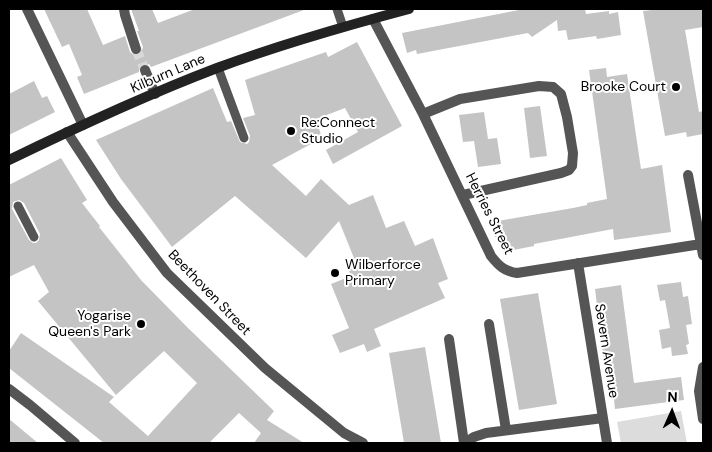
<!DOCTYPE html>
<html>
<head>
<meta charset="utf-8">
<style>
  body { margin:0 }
  #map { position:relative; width:712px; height:452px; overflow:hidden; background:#fff; font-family:"DM Sans",sans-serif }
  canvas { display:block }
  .frame { position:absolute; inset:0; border:10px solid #000; pointer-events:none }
  .north { position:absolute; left:647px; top:387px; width:50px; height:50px; -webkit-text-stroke:4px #fff; paint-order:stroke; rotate:2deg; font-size:14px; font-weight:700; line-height:20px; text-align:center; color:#000 }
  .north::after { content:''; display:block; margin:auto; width:18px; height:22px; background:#000; clip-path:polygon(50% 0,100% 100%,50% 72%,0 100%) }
</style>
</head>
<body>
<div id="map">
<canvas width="712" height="452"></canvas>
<div class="frame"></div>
<div class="north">N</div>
</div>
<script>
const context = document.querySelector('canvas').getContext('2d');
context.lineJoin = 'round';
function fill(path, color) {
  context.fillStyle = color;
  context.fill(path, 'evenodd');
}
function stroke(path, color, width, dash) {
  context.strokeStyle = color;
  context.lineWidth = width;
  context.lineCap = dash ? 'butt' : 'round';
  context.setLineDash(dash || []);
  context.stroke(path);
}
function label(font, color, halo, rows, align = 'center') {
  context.font = font + ' "DM Sans",sans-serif';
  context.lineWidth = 4;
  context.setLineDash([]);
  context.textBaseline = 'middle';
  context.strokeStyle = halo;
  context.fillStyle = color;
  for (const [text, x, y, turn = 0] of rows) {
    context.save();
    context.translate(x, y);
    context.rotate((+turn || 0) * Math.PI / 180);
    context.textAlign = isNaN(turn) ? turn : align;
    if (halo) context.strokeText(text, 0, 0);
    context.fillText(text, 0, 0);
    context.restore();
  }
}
fill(new Path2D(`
  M681,411L687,443H621L617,422Z`), '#dcdcdc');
fill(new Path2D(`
  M44,9H87L103,45L125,36L130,52L135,56L141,54L143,47L137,31H139L131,9H152L158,23L195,9H304V10L151,67L149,64H143L139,66V72L84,94L77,77L82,75L69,44L62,47Z
  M524,9H585L586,14L609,11V14L618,12L621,35L597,39L596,36L568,40L566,30L558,31L557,20L532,37L528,33L417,54L416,50L407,53L402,33Z
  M661,9H703V27L685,30L699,112L703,111V134L687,137L686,132L665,136L643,11Z
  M357,42L402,126L333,164L326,150L358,132L345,108L316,119L322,138L272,165L306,196L321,179L349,205L373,195L386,228L404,221L415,246L433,238L448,279L438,283L445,298L374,329L381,346L367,352L364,344L340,353L332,335L349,328L331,284L351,276L347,266L356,263L339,221L306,258L235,196L172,247L121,179L96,140L213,88L227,122L231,121L240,142L247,144L249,142L250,136L243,118L255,115L245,80L326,52L328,57Z
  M606,68L607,77L627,74L641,169L662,165L671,232L614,240L613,229L534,244V246L508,251L505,235L495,237L492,222L573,208L587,205V203L607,199L589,70Z
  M34,81L42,98L47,96L55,112L9,135V94Z
  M540,106L547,156L530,158L524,108Z
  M484,112L488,139L497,138L501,164L478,167L474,141L463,142L459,115Z
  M61,158L87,200L82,203L100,226L99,227L141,280L188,328L274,411L267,420L304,443H254L261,433L239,413L209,443H104L9,368V351L21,333L114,397L109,402L148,436L197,383L164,351L116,395L38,301L49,292L34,265L9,277V185ZM19,200L24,203L40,234L39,240L36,243H33L29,240L12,209L13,202Z
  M681,282L683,297L688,296L692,324L686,325L689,344L686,345L688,354L672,356L671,347L662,349L659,330L670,328L665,300L660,301L657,285Z
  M621,285L634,383L681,377L684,400L615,409L610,361H604L595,289Z
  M538,293L557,404L519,410L500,299Z
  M425,347L441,443H404L389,353Z
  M9,419L38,443H9Z`), '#c4c4c4');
stroke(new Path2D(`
  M136,49L145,70`), '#d9d9d9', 10, [10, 5]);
stroke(new Path2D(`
  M337,9L343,27
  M218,68L244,138
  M18,206L34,237`), '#555', 9);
stroke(new Path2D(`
  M27,9L83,125
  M124,9L125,15L136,49
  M373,19L423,114L491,256C499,266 504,271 517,273L701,244
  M145,70L155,94
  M423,114L460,99L539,86L553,87L561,94L567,117L573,153L572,166L569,170L561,173L463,195
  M67,132L113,202L167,273L265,368L344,433L363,443
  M688,175L703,255
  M578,263L607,443
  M489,324L506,430
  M449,339L464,443
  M703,367L699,391L703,419
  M9,389L30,405L75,443
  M465,443L474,437L486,433L603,418`), '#555', 10);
stroke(new Path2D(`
  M9,160C77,127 146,95 217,68C279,45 345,26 409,9`), '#222', 10);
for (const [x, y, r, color] of [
  [676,87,5,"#000"],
  [291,131,5,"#000"],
  [335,273,5,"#000"],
  [141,324,5,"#000"]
]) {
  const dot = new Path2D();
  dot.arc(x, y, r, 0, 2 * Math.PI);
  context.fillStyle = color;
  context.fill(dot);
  stroke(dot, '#fff', 2);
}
label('14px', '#000', '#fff', [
  ["Kilburn Lane",168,74,-23],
  ["Herries Street",489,214,63],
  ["Beethoven Street",209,293,46],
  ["Severn Avenue",606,351,81]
]);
label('14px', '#000', '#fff', [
  ["Brooke Court",666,87],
  ["Re:Connect",301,123,"left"],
  ["Studio",301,139,"left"],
  ["Wilberforce",345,265,"left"],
  ["Primary",345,281,"left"],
  ["Yogarise",131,316],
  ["Queen's Park",131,332]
], 'right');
</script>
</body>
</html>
